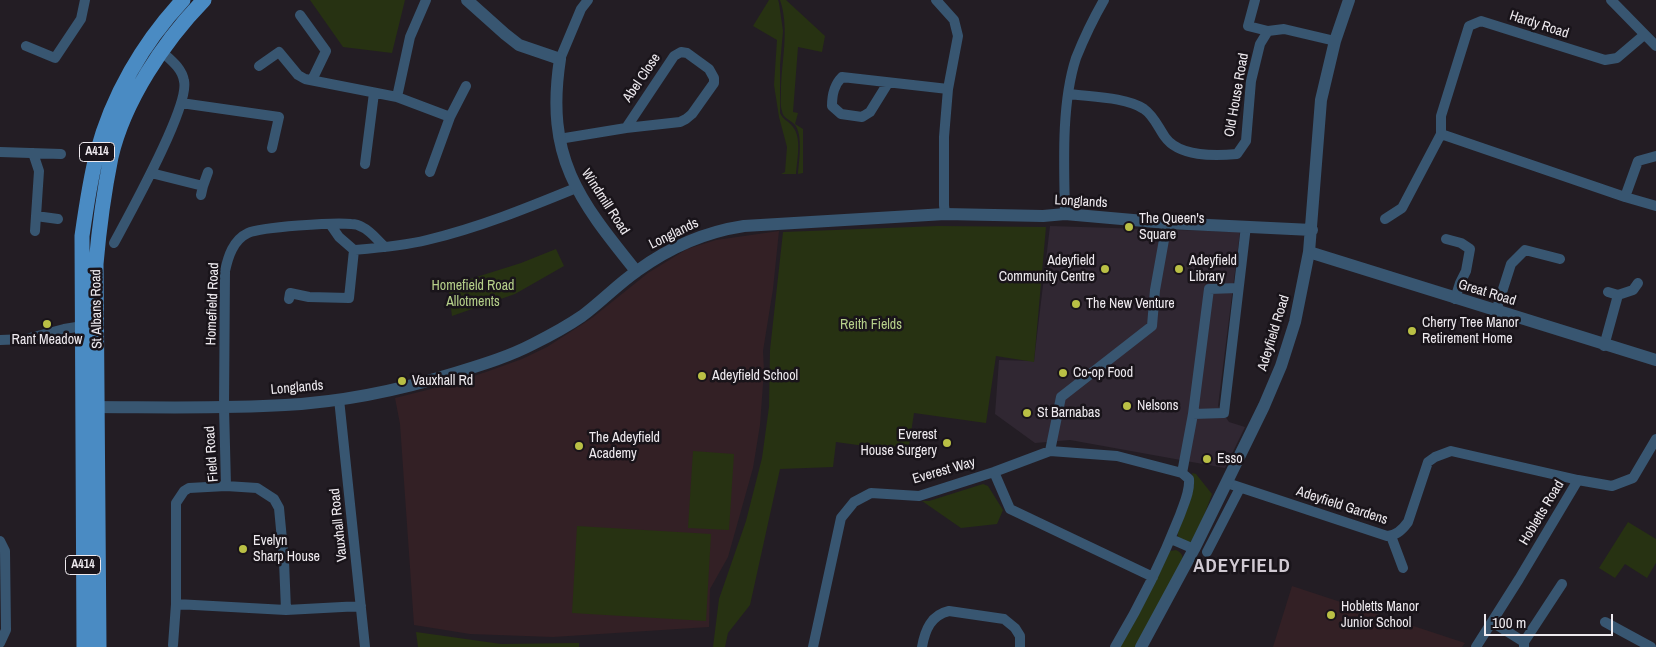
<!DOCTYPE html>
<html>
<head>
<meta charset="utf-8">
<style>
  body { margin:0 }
  #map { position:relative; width:1656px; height:647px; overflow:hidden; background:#231d24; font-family:"Archivo Narrow",sans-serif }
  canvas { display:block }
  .scale { position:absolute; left:1484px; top:614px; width:129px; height:22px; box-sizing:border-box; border:2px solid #eeeaef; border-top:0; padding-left:6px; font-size:15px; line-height:18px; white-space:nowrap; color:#eeeaef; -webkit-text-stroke:4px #19141a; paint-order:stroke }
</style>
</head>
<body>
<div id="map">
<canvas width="1656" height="647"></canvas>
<div class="scale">100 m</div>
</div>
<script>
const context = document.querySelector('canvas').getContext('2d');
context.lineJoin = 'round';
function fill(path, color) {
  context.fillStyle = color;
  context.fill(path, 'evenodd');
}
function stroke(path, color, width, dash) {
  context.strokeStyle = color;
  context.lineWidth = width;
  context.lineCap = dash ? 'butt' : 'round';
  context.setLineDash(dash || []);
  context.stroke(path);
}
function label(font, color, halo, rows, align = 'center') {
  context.font = font + ' "Archivo Narrow",sans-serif';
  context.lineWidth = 5;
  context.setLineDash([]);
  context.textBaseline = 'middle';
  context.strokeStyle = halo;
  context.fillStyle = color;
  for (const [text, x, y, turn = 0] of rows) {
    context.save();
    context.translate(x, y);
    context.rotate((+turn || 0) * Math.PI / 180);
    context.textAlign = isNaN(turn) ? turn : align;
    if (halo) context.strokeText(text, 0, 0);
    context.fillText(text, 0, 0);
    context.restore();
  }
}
fill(new Path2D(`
  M1050,226L1240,232L1218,406L1229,422L1245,427L1225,468L1070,440L1035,443L995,414L999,360L1034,361Z`), '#302732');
fill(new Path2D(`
  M779,231L773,289L763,351L764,371L760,425L753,468L728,557L710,589L709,627L553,637L470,634L414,625L400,424L395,398L439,387L486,372L522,359L547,347L592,318L648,273L687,249L716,240Z
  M1292,586L1465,643L1462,647H1273Z`), '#332025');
fill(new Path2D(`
  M310,0H405L392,53L343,47Z
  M769,0H778L779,3L783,31L780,65V113C783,120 789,121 793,127C802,138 797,160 796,174H781L785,172L787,147L779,117L774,85L777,40L753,26Z
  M780,0H786L825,36L822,52L798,47L793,112L798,113L795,124L803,129V173L798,174C799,161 803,135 795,125C790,119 783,119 782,111C780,105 781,98 781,92C781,62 790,29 780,0Z
  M938,226L1046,227L1034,362L996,356L986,423L914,413L908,452L836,442L833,467L780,469L750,605L728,633L725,647H713L719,599L746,521L762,458L769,407L770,350L783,232Z
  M556,249L564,266L515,294L452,316L448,286L521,263Z
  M693,451L734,454L729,530L688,528Z
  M1192,473L1196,474L1212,494L1201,524L1191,542L1186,544L1178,537V532C1184,514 1198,492 1192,473Z
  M983,484L988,486L1003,510L997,524L961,528L922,501H929Z
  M1628,522L1656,539V563L1647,578L1625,564L1615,578L1599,568Z
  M577,526L711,534L706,621L572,613Z
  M1176,550C1183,553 1183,557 1183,564L1137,647H1120L1166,555L1170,551Z
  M416,632L501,644L579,643V647H418Z`), '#273212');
stroke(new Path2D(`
  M936,0L954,20L958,36L948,89L944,137V205L945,214
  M1255,0L1248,26L1268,31L1284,29L1335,41
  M1611,0L1656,46
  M300,15L326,51L312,80
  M26,46L55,58L81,19L85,0
  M560,59L581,9L588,0
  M259,66L279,52L298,75L305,79L397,97L450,117
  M888,83L870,112L862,117L841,114L832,106C832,94 834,85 842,77L948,89
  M1069,94C1091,97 1126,97 1144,109C1154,116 1158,127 1165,137C1179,157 1214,156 1237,154L1246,141L1251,81L1260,44L1268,31
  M397,97L410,37L426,0
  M181,103L279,117L272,148
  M1441,134L1625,197L1656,206
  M559,139L626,128L680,122L686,119L692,114L714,83V78L709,69L687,53L681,52L674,56L626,128
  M0,152L61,154
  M33,153L39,171L35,231
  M365,164L374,93
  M430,172L450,117L466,86
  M151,173L203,186L201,195
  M203,186L208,172
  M1625,197L1638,161L1656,156
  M1065,214C1064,166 1061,104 1076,58C1084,38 1093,19 1104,0
  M36,216L58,219
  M1385,219L1402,208L1441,134V116L1469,26L1481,21L1605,60L1617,58L1644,35
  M330,224L339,237L354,250C378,248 403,246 427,240C478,228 527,208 576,188
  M1446,239L1461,243L1470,249L1466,271L1460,283L1455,299
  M114,243C129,215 190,106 184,81C182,68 171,60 161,51
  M1238,288L1209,289L1193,414L1224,413L1246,226
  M1608,292L1618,295L1633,290L1638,283
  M289,299L290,293L309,297L349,298L354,250
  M1496,311L1511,264L1525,250L1560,259
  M0,340L26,339L64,329L89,325
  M1604,346L1618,295
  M339,399L365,647
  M1050,451L1061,397L1152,326L1155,290L1167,223
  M994,472L1010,509L1153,577
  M1182,473L1193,414
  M1227,483L1387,536C1396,536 1403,529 1408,522L1428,462L1435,457L1451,451L1578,480
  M1391,536L1403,568
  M1171,539L1194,549
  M0,541L5,551L6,630L0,643
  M1207,552L1240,488
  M176,604L286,610L361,606
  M286,610L284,561L279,508L274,499L257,488L226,486L224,407L225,271C228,257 233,240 248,233C261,227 335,222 351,224C354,224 359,225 362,227C371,231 378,241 385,247
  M1492,622L1524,642
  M1605,622L1651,647
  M173,645L176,604V503L184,491L189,488L226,486
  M813,647L841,518L854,502L871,493L919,496L994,472L1050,451L1117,456L1182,473L1189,479C1190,492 1184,503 1180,515C1162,561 1140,605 1115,647
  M922,647C925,630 931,615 949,611L1004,619L1015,628L1020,636V647
  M1476,647L1519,579L1578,480L1612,486L1633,478L1656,439
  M1524,647V642L1562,584`), '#385671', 10);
stroke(new Path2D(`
  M467,0L505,34L519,45L560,59C545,157 578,199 636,271
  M1309,252L1656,360
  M88,407C154,407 219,409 285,405C342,402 400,390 455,373C481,365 508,357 533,344C549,336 566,327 582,316C601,302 618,284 637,271C670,247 704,232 744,226L945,214L1043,216L1065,214L1167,223L1312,230
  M1141,647L1194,549L1264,406L1281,366L1295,322L1309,252L1321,100L1335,41L1349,0`), '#385671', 12);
stroke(new Path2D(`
  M84,647L82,236C86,208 90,180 97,153C112,96 143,43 183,0
  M99,647L96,264C99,229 104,192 111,157C124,101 164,41 204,0`), '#4a8bc3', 15);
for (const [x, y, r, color] of [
  [1129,227,5,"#bac045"],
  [1105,269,5,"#bac045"],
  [1179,269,5,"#bac045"],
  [1076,304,5,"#bac045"],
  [47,324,5,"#bac045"],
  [1412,331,5,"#bac045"],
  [1063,373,5,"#bac045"],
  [702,376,5,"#bac045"],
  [402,381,5,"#bac045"],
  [1127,406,5,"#bac045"],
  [1027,413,5,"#bac045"],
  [947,443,5,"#bac045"],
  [579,446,5,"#bac045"],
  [1207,459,5,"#bac045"],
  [243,549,5,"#bac045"],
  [1331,615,5,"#bac045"]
]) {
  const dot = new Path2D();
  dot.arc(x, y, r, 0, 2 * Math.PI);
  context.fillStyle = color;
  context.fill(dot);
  stroke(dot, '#19141a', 2);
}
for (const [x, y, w] of [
  [97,152,35],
  [83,565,35]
]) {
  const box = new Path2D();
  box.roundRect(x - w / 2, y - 9.5, w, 19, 4);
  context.fillStyle = '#19141a';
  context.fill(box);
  stroke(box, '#eeeaef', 1);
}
label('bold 12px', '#eeeaef', null, [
  ["A414",97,152],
  ["A414",83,565]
]);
label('14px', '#eeeaef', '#19141a', [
  ["Hardy Road",1539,25,18],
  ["Abel Close",642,78,-56],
  ["Old House Road",1237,95,-80],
  ["Windmill Road",605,202,57],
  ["Longlands",1081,202,3],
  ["Longlands",674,234,-26],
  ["Great Road",1487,293,17],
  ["Homefield Road",213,304,-88],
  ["St Albans Road",97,309,-91],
  ["Adeyfield Road",1274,333,-73],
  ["Longlands",297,388,-5],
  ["Field Road",212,454,-94],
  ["Everest Way",944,471,-16],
  ["Adeyfield Gardens",1342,506,18],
  ["Hobletts Road",1542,513,-59],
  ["Vauxhall Road",339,525,-96]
]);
label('14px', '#eeeaef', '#19141a', [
  ["The Queen's",1139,219],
  ["Square",1139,235],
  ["Adeyfield",1095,261,"right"],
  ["Community Centre",1095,277,"right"],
  ["Adeyfield",1189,261],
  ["Library",1189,277],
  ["The New Venture",1086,304],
  ["Cherry Tree Manor",1422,323],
  ["Retirement Home",1422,339],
  ["Rant Meadow",47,340,"center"],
  ["Co-op Food",1073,373],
  ["Adeyfield School",712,376],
  ["Vauxhall Rd",412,381],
  ["Nelsons",1137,406],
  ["St Barnabas",1037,413],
  ["Everest",937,435,"right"],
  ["House Surgery",937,451,"right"],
  ["The Adeyfield",589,438],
  ["Academy",589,454],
  ["Esso",1217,459],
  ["Evelyn",253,541],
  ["Sharp House",253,557],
  ["Hobletts Manor",1341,607],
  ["Junior School",1341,623]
], 'left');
label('14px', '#b5cf89', '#19141a', [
  ["Homefield Road",473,286],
  ["Allotments",473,302],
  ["Reith Fields",871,325]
]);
context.letterSpacing = '1px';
label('bold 19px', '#d0c9d2', '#19141a', [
  ["ADEYFIELD",1242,567]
]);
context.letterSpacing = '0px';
</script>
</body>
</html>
